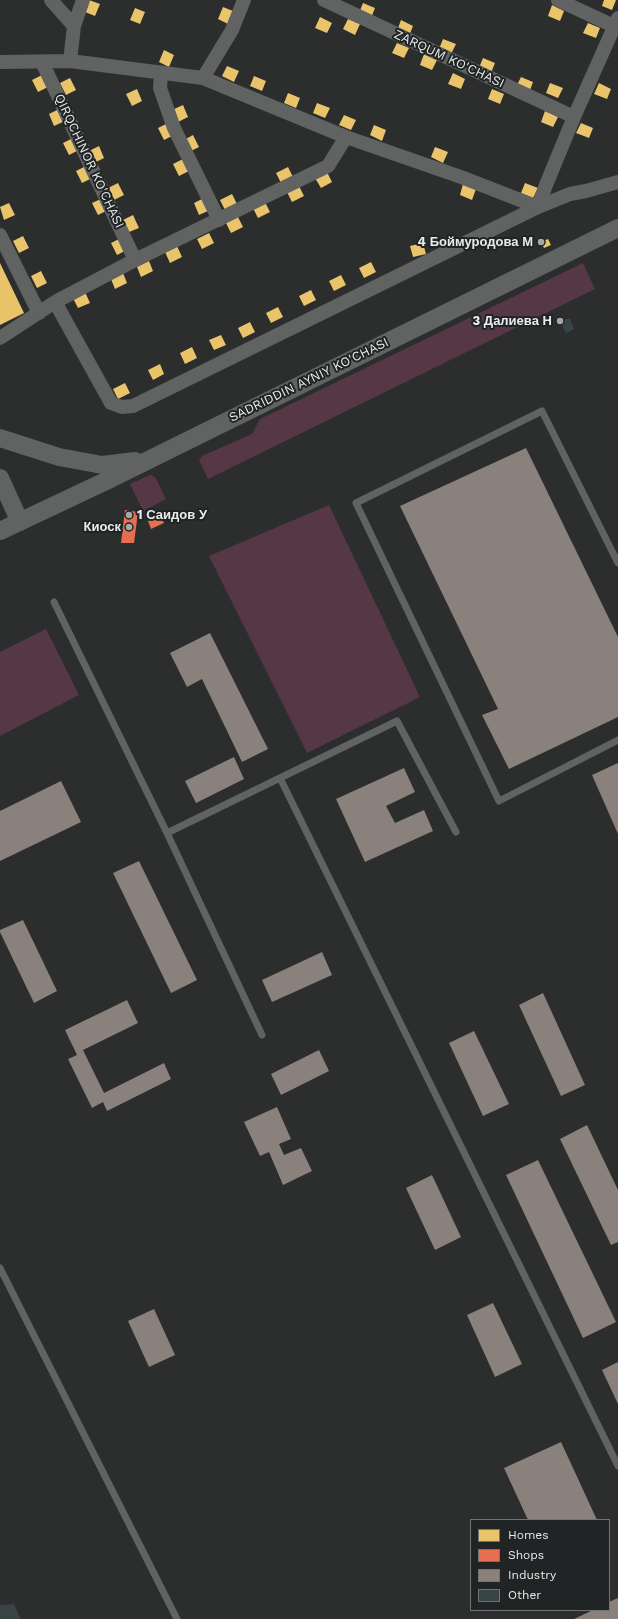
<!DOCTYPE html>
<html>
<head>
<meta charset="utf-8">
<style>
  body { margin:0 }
  #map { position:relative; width:618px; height:1619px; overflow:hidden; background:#2c2d2d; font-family:"Work Sans",sans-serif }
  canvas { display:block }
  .legend { position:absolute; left:470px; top:1519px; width:140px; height:92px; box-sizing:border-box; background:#212424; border:1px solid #717474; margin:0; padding:5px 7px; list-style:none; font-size:12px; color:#e8ebeb }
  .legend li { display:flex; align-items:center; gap:8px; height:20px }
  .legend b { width:20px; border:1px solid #717474 }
</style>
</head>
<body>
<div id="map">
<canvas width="618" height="1619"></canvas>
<ul class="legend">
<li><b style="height:11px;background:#e9c46a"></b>Homes</li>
<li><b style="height:11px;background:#e76f51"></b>Shops</li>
<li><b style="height:11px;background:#8a817c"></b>Industry</li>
<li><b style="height:11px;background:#384344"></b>Other</li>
</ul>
</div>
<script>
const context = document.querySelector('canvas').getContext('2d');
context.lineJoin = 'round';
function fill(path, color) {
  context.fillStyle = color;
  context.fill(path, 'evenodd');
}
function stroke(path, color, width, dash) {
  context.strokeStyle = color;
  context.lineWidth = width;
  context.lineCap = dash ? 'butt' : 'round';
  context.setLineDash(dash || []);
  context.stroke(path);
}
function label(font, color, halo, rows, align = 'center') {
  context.font = font + ' "Work Sans",sans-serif';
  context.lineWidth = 4;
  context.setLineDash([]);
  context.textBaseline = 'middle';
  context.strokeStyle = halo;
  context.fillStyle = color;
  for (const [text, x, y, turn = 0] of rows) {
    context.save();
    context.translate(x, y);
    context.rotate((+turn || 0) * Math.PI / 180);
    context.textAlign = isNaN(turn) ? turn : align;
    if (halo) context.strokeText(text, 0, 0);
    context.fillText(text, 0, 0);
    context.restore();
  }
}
fill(new Path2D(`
  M583,263L595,289L208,479L199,460L202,456L252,434L260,419Z
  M150,475L155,477L166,499L143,511L130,484Z
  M329,505L420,697L307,753L209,556Z
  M46,629L79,695L0,736V652Z`), '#563746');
fill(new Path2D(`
  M89,0L100,4L95,16L85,12Z
  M604,0H616L612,10L602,6Z
  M363,3L375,8L371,18L359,13Z
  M552,5L564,11L560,21L548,16Z
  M223,7L233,11L228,24L218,19Z
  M135,8L145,12L140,24L130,20Z
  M320,17L332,23L327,33L315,28Z
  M348,19L360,24L355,35L343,29Z
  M401,20L413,26L409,36L397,31Z
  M588,23L600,28L596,38L583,33Z
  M443,39L456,44L451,54L439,49Z
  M397,43L409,48L404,58L392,53Z
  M164,50L174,55L169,67L159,62Z
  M424,54L437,60L432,70L420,65Z
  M483,58L495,63L491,73L479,68Z
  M227,66L239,71L234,82L222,76Z
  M453,73L465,79L461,89L448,84Z
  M42,75L48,87L38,92L32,80Z
  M254,76L266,81L262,91L250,86Z
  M521,77L533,82L529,93L516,87Z
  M70,78L76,90L66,95L60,83Z
  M550,83L563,88L558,98L546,93Z
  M599,83L611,89L607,99L594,94Z
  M137,89L142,101L132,106L126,94Z
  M492,89L504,94L500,104L488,99Z
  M288,93L300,98L296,108L284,103Z
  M317,103L330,108L325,118L313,113Z
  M183,105L188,117L178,122L172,110Z
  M59,109L65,121L54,126L49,114Z
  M545,111L558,117L553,127L541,122Z
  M344,115L356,120L351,130L339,125Z
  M168,123L174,135L164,140L158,128Z
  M581,123L593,128L589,138L576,133Z
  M374,125L386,130L382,141L370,135Z
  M193,135L199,147L189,152L184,140Z
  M73,138L79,150L69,155L63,143Z
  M99,146L104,158L94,163L89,151Z
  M435,147L448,152L443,163L431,157Z
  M183,159L189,171L179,176L173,164Z
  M86,166L92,178L82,183L76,171Z
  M288,167L293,177L281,183L276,173Z
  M327,172L332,182L321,188L315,178Z
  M118,183L124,195L114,200L108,188Z
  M525,183L538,188L533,198L521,193Z
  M463,184L476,189L472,200L460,195Z
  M299,186L304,196L292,202L287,192Z
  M232,194L237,204L225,210L220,200Z
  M103,198L108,210L98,215L92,203Z
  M204,198L210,210L199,215L194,203Z
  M265,202L270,212L258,218L253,208Z
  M9,203L15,215L4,220L0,207Z
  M133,215L139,228L129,232L123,220Z
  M238,217L243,227L231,233L226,223Z
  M209,233L214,243L202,249L197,239Z
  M23,236L29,248L19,253L13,241Z
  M121,238L127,250L117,255L111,243Z
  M548,239L551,245L544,248L541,242Z
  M423,243L426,254L413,257L410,246Z
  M177,246L182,257L170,263L165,252Z
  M149,261L153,271L141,277L137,267Z
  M371,262L376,272L364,278L359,268Z
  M0,263L24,313L0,325Z
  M41,271L47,283L37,288L31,276Z
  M123,273L127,283L115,289L111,279Z
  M341,275L346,285L334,291L329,281Z
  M311,290L316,300L304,306L299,296Z
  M85,292L90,303L78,308L73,298Z
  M278,307L283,317L271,323L266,313Z
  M250,322L255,332L243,338L238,328Z
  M221,335L226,345L214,350L209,340Z
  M192,347L197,358L185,364L180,353Z
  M160,364L164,374L153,380L148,370Z
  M125,383L130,393L118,399L113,389Z`), '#e9c46a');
fill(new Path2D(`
  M125,510L138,512L134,543H121Z
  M160,515L164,523L151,529L148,521Z`), '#e76f51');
fill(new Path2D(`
  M526,448L618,637V717L509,769L482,715L498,709L400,506Z
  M210,633L268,749L242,762L202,679L187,687L170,653Z
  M234,757L244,779L196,803L185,781Z
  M618,763V834L592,775Z
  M404,768L415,792L386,806L395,823L424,810L433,831L365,862L336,799Z
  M61,781L81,822L0,861V811Z
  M139,861L197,980L171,993L113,873Z
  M23,920L57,991L34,1003L0,932V930Z
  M322,952L332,975L272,1002L262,980Z
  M543,993L585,1085L561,1096L519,1005Z
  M127,1000L138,1023L83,1050L104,1093L164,1063L171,1079L107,1111L103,1102L92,1108L68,1059L77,1055L65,1030Z
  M474,1031L509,1104L483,1116L449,1043Z
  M319,1050L329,1071L281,1095L271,1074Z
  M277,1107L291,1139L279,1144L284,1155L301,1148L312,1171L283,1185L269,1152L260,1156L244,1122Z
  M587,1125L618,1190V1242L611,1245L560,1139Z
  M538,1160L616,1322L583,1338L506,1175Z
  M432,1175L461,1237L435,1250L406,1188Z
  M493,1303L522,1364L495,1377L467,1315Z
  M154,1309L175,1355L149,1367L128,1321Z
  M618,1362V1404L602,1370Z
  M561,1442L597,1520H528L504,1468Z
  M618,1598V1619H574L593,1610H609V1602Z`), '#8a817c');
fill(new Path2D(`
  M570,318L574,329L566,333L560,321Z
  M14,1604L21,1619H0V1605Z`), '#384344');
stroke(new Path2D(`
  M618,563L542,411L356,503L499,801L618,740
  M54,602L167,833L262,1035
  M280,778L618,1466
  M167,833L397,721L456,832
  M0,1268L177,1619`), '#616363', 7);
stroke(new Path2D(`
  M51,0L74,26
  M324,0L574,117
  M558,0L618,28
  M70,61L74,26L83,0
  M0,62L70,61L203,78L346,137L461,177L538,207L570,194L586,191L618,182
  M42,62L135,260
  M161,73L160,88L174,128L219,220
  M203,78L232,30L244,0
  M0,235L39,313
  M55,302L111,403L122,407L133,406L538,207L546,185L574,117L618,18
  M0,338L55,302L135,260L328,166L346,137`), '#616363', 14);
stroke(new Path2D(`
  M0,438L59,457L102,465L135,461
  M0,478L20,522
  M0,531L106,481L618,228`), '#616363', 18);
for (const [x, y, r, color] of [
  [541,242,4,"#a6a8a8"],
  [560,321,4,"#a6a8a8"],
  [129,515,4,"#a6a8a8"],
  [129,527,4,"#a6a8a8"]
]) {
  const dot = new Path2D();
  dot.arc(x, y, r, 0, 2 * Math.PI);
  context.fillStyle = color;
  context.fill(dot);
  stroke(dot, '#212424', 1.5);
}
label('13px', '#e8ebeb', '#212424', [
  ["ZARQUM KO'CHASI",449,59,25],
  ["QIRQCHINOR KO'CHASI",89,161,65],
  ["SADRIDDIN AYNIY KO'CHASI",309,380,-26]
]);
label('bold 13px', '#e8ebeb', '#212424', [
  ["4 Боймуродова М",533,242],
  ["3 Далиева Н",552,321],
  ["1 Саидов У",137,515,"left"],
  ["Киоск",121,527]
], 'right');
</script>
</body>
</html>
